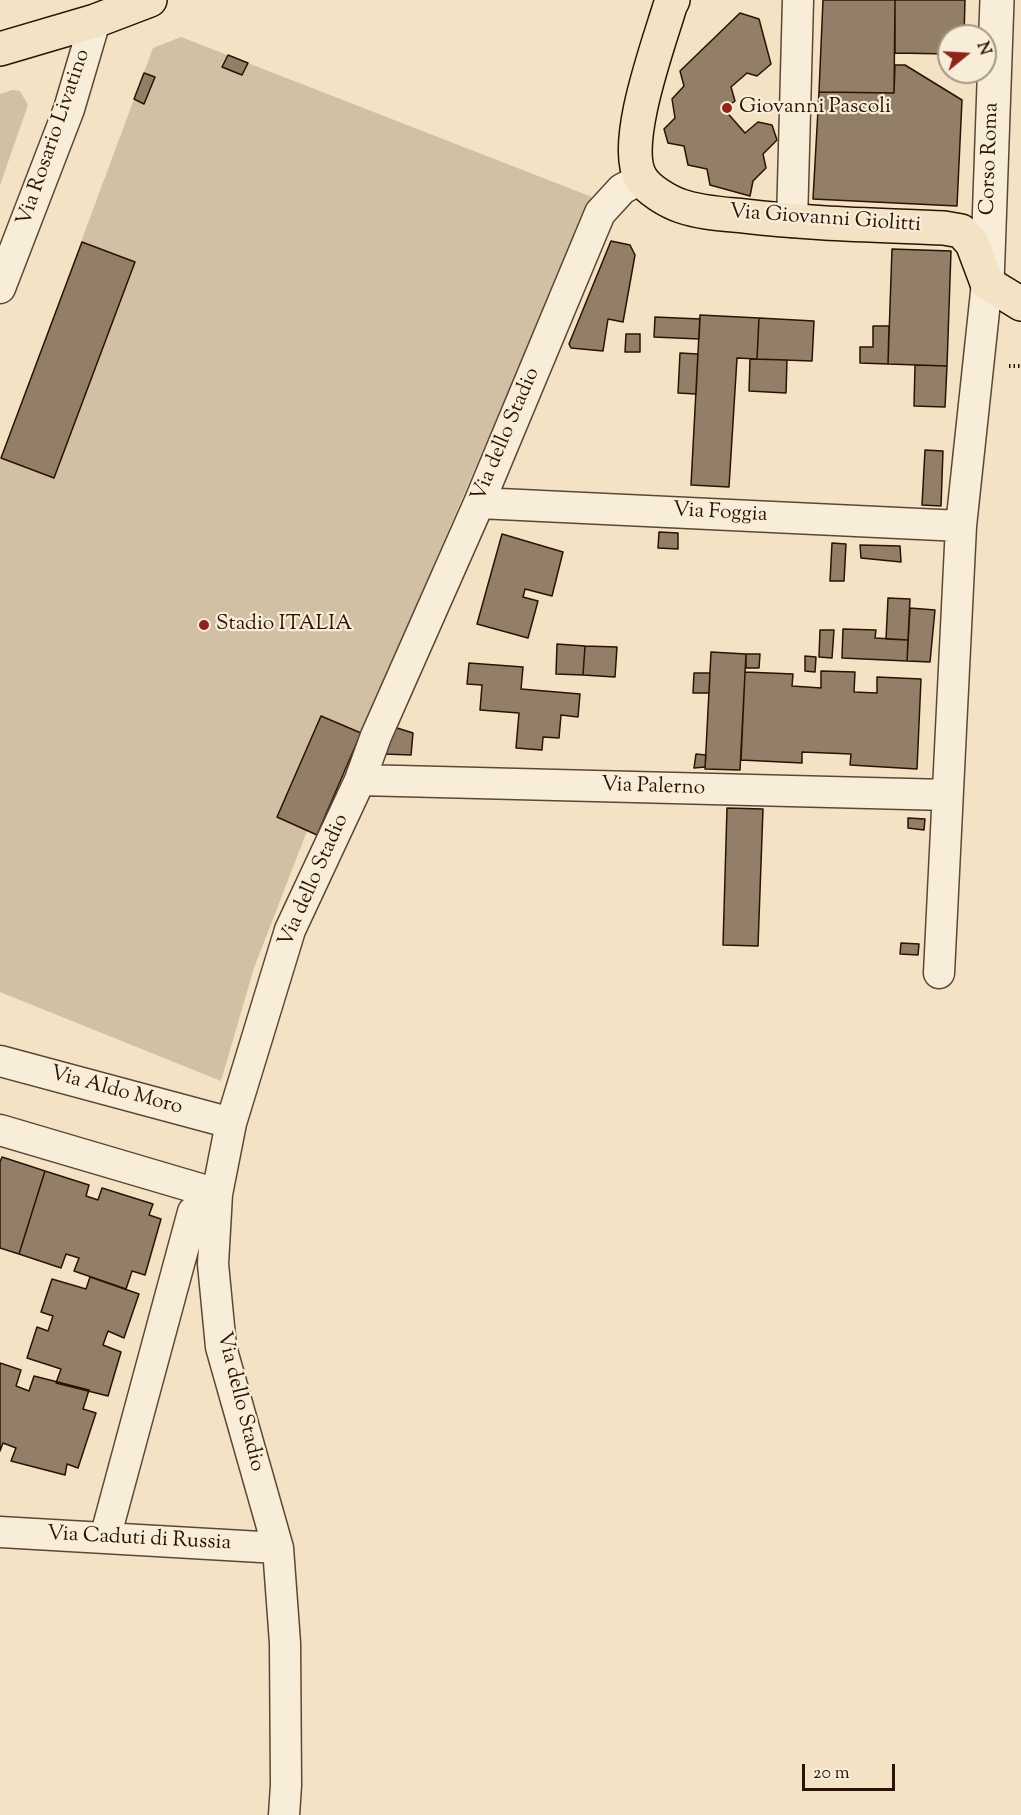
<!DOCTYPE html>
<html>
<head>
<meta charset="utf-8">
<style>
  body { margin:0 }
  #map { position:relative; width:1021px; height:1815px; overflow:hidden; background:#f3e3c4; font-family:"Sorts Mill Goudy",serif }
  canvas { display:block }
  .north { position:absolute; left:937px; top:24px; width:60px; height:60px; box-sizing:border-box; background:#f7edd9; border:2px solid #a59684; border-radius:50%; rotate:72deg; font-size:16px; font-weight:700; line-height:24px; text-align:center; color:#2a1304 }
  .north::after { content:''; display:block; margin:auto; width:21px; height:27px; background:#8f2418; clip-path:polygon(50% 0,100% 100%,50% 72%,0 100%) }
  .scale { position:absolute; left:802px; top:1764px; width:93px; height:27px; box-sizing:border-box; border:3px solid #2a1304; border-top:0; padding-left:8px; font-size:18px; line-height:21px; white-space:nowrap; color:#2a1304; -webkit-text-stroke:4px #f7edd9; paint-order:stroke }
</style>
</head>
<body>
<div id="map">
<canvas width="1021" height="1815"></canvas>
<div class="north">N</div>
<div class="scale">20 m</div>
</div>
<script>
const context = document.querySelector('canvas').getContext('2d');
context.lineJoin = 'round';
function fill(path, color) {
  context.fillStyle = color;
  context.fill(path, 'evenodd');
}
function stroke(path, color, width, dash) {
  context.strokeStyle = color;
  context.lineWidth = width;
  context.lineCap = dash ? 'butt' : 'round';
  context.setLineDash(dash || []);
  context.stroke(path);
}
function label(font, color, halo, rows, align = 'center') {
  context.font = font + ' "Sorts Mill Goudy",serif';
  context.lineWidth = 4.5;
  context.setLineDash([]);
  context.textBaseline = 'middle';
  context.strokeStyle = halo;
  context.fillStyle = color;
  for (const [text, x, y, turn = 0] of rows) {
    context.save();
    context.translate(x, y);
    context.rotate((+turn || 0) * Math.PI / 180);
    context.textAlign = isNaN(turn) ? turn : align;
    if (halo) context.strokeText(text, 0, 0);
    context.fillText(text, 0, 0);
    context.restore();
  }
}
fill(new Path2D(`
  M181,37L592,197L317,835L307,831L254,968L221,1081L0,992V460L153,48Z
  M12,90L20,91L28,105L0,185V94Z`), '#d1c0a3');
const building = new Path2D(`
  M823,0H895L894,93L819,92Z
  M895,0H965L964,36H949V54L895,53Z
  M740,13L759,19L771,64L757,76L747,73L731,87L735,101L724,109L745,133L758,122L772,125L777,140L763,154L766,168L753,181L750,196L710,185L707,169L688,165L684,146L668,143L664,129L675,118L672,99L684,86L680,71Z
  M228,55L248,63L242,75L222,67Z
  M895,65H905L962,100L957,206L813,199L819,92L894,93Z
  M144,73L155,77L144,104L134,99Z
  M611,241L630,245L635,255L623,322L608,319L603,351L571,348L569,344Z
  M82,242L135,262L54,478L1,458Z
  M892,249L951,251L947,366L888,364Z
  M700,315L759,318L757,359L737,358L729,487L691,485Z
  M655,317L700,319L699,339L654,337Z
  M759,318L814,321L812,361L757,359Z
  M873,326H889L888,364L860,363V347H873Z
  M626,334H640V352H625Z
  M680,353L698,354L696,394L678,393Z
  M750,359L787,360L786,393L749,391Z
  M915,365L947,366L945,407L914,406Z
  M925,450L943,451L941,506L922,505Z
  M659,532L678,533V549L658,548Z
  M502,534L563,552L552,596L525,589L523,597L538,601L528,638L477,624Z
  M832,543L846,544L844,581H830Z
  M860,545L900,546L901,562L861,558Z
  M888,598L910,599L908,640L886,639Z
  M910,608L935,610L930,662L907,661Z
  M843,629L876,630L875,638L908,640L907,661L842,658Z
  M820,630H834L832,658L819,657Z
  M557,644L585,646L583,675L556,674Z
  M585,646L617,647L615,677L583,675Z
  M711,652L746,654L740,770L705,769Z
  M746,654H760L759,668H746Z
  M805,656L816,657L815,672L805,671Z
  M469,663L523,667L521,689L580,694L578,717L561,715L559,738L543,737L542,750L516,748L519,713L480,710L482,685L467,684Z
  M821,671L855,672L854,692L877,693V677L921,679L917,769L850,765L851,754L802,752V763L741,760L745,672L793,674L792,686L821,688Z
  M694,673H710L709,693H693Z
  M321,716L361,733L317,835L277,817Z
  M394,727L413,733L411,755L383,754Z
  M696,754L706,755L705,767L694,768Z
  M727,808L763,809L758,946L723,945Z
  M908,818L925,819L924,830L908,828Z
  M901,943L919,944L918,955L900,954Z
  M2,1157L45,1171L19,1254L0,1248V1162Z
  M45,1171L89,1185L86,1196L98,1200L102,1188L153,1204L149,1215L161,1219L145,1275L132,1271L126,1289L74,1271L79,1258L66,1254L61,1268L19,1254Z
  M90,1277L139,1294L124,1338L108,1331L103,1345L121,1352L108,1396L56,1383L61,1369L27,1358L37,1327L48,1331L53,1316L41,1312L52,1279L86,1289Z
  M0,1363L21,1370L16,1386L29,1391L34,1376L89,1390L83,1409L96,1413L78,1468L67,1464L65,1475L11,1461L16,1448L3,1443L0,1451Z`);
fill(building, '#937f68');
stroke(building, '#2a1304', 1.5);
const minor = new Path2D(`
  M792,222L798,0
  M0,288L69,109L95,21
  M479,503L961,526
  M360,780L947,795
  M939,973L961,526L987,283
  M0,1061L231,1123
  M0,1130L217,1194
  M0,1532L278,1548
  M105,1538L193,1212L217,1194
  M284,1815L286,1785L285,1643L278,1548L221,1347L213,1264L217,1194L231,1123L290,930L360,780L376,736L479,503L600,213L622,189L641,179`);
const tertiary = new Path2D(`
  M987,283L997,0`);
const primary = new Path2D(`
  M673,0L670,6C659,43 621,145 641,178C648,190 669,202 681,206C701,213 724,214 744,216C811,224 877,225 944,228L961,231L972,243L987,283L1021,304
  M0,49L95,21L150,0`);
stroke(minor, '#5c4734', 33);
stroke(tertiary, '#5c4734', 36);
stroke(primary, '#2a1304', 36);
stroke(new Path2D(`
  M1009,366H1021`), '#2a1304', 4, [1.5, 3]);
stroke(minor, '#f7edd9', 30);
stroke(tertiary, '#f7edd9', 33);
stroke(primary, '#f3e3c4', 33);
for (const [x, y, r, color] of [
  [727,108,6,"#8f2418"],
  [204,625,6,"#8f2418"]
]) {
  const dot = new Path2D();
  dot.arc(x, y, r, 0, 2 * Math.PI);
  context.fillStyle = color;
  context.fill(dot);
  stroke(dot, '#f7edd9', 2);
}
label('21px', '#2a1304', '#f7edd9', [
  ["Giovanni Pascoli",739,108],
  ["Stadio ITALIA",216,625]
], 'left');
label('21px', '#2a1304', '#f7edd9', [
  ["Via Rosario Livatino",55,138,-71],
  ["Corso Roma",991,159,-88],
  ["Via Giovanni Giolitti",825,220,4],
  ["Via dello Stadio",507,435,-67],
  ["Via Foggia",720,514,3],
  ["Via Palerno",653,788,2],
  ["Via dello Stadio",315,881,-66],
  ["Via Aldo Moro",116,1092,15],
  ["Via dello Stadio",239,1402,76],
  ["Via Caduti di Russia",139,1540,3]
]);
</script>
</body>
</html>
